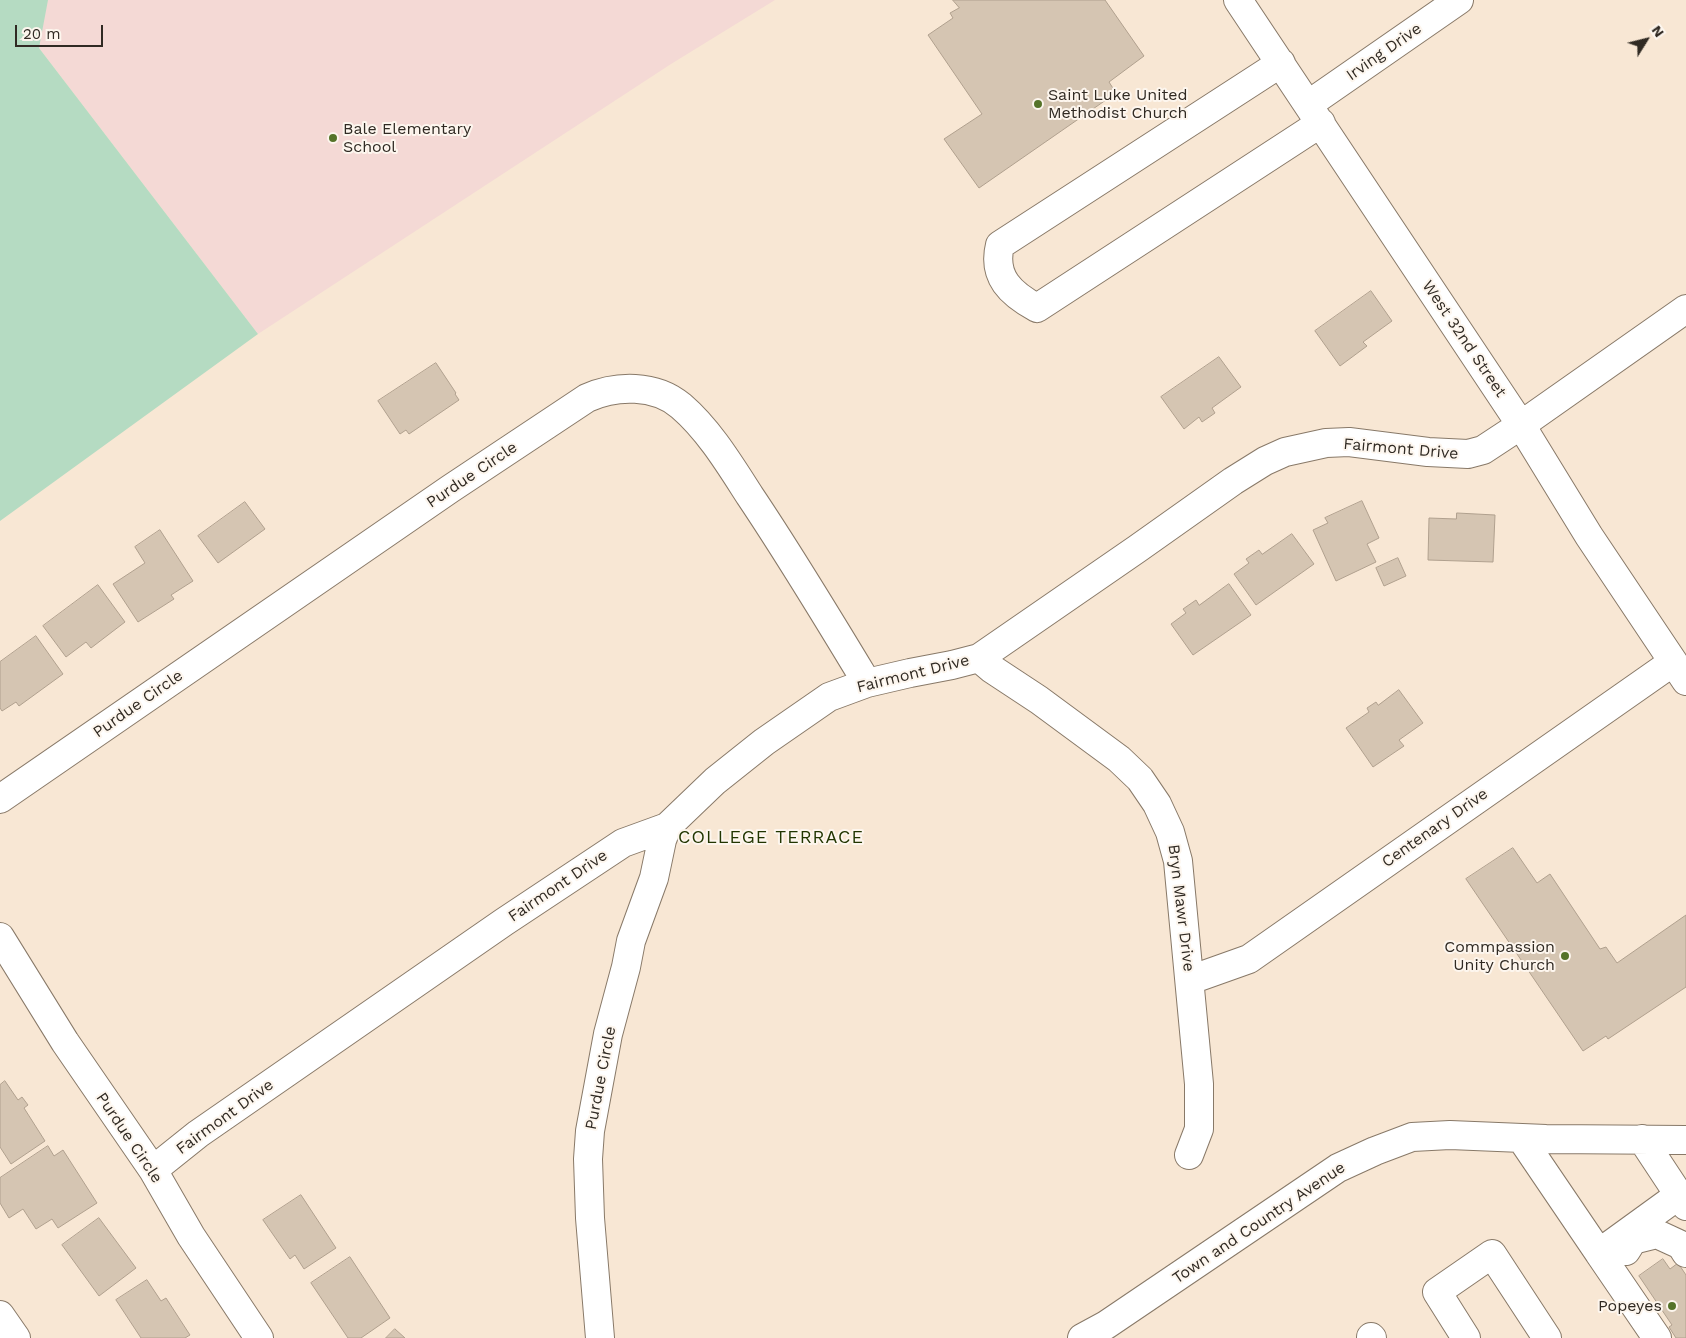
<!DOCTYPE html>
<html>
<head>
<meta charset="utf-8">
<style>
  body { margin:0 }
  #map { position:relative; width:1686px; height:1338px; overflow:hidden; background:#f8e7d4; font-family:"Work Sans",sans-serif }
  canvas { display:block }
  .north { position:absolute; left:1621px; top:15px; width:50px; height:50px; -webkit-text-stroke:4px #fdf6ee; paint-order:stroke; rotate:54deg; font-size:14px; font-weight:700; line-height:20px; text-align:center; color:#302a23 }
  .north::after { content:''; display:block; margin:auto; width:18px; height:22px; background:#302a23; clip-path:polygon(50% 0,100% 100%,50% 72%,0 100%) }
  .scale { position:absolute; left:15px; top:25px; width:88px; height:22px; box-sizing:border-box; border:2px solid #302a23; border-top:0; padding-left:6px; font-size:15px; line-height:18px; white-space:nowrap; color:#302a23; -webkit-text-stroke:4px #fdf6ee; paint-order:stroke }
</style>
</head>
<body>
<div id="map">
<canvas width="1686" height="1338"></canvas>
<div class="north">N</div>
<div class="scale">20 m</div>
</div>
<script>
const context = document.querySelector('canvas').getContext('2d');
context.lineJoin = 'round';
function fill(path, color) {
  context.fillStyle = color;
  context.fill(path, 'evenodd');
}
function stroke(path, color, width, dash) {
  context.strokeStyle = color;
  context.lineWidth = width;
  context.lineCap = dash ? 'butt' : 'round';
  context.setLineDash(dash || []);
  context.stroke(path);
}
function label(font, color, halo, rows, align = 'center') {
  context.font = font + ' "Work Sans",sans-serif';
  context.lineWidth = 4;
  context.setLineDash([]);
  context.textBaseline = 'middle';
  context.strokeStyle = halo;
  context.fillStyle = color;
  for (const [text, x, y, turn = 0] of rows) {
    context.save();
    context.translate(x, y);
    context.rotate((+turn || 0) * Math.PI / 180);
    context.textAlign = isNaN(turn) ? turn : align;
    if (halo) context.strokeText(text, 0, 0);
    context.fillText(text, 0, 0);
    context.restore();
  }
}
fill(new Path2D(`
  M0,0H775L671,64L258,334L39,48Z`), '#f4d9d5');
fill(new Path2D(`
  M0,0H48L39,48L258,334L0,521Z`), '#b5dbc2');
const building = new Path2D(`
  M953,0H1105L1144,56L1109,82L1116,93L979,188L944,139L982,114L928,35L953,18L950,13L959,8Z
  M1371,291L1392,321L1363,342L1367,346L1340,366L1315,331Z
  M1219,357L1241,387L1212,408L1215,413L1202,422L1199,417L1184,429L1161,397Z
  M436,363L456,393L455,394L459,400L409,434L406,430L400,434L378,401Z
  M1362,501L1379,538L1367,544L1376,562L1336,581L1313,530L1328,523L1325,518Z
  M245,502L265,529L218,563L198,536Z
  M1457,513L1495,515L1493,562L1428,560L1429,518L1456,519Z
  M160,530L193,581L171,595L174,599L138,622L113,584L145,563L135,547Z
  M1292,534L1314,564L1256,605L1234,574L1249,563L1246,559L1259,550L1262,554Z
  M1398,558L1406,576L1384,586L1376,568Z
  M1229,584L1251,615L1193,655L1171,624L1186,613L1183,609L1196,600L1199,605Z
  M98,585L125,622L91,648L86,642L66,657L43,626Z
  M36,636L63,674L19,706L16,702L2,711L0,708V662Z
  M1399,690L1423,723L1399,740L1404,746L1373,767L1346,728L1369,712L1367,708L1376,702L1378,705Z
  M1513,848L1537,883L1550,874L1600,949L1606,947L1617,963L1686,915V987L1608,1039L1606,1036L1583,1051L1466,879Z
  M5,1081L18,1100L22,1097L28,1105L24,1108L45,1141L11,1164L0,1147V1085Z
  M48,1146L54,1156L63,1150L97,1203L58,1228L52,1219L36,1229L23,1209L9,1218L0,1203V1178Z
  M301,1195L336,1248L304,1269L295,1255L290,1259L263,1220Z
  M99,1218L136,1268L99,1296L62,1245Z
  M350,1257L390,1318L361,1338H348L311,1283Z
  M1663,1259L1670,1269L1678,1263L1686,1275V1338H1676L1669,1327L1672,1325L1639,1276Z
  M147,1280L161,1301L166,1298L190,1335L185,1338H141L116,1300Z
  M395,1329L405,1338H386Z`);
fill(building, '#d5c5b2');
stroke(building, '#b0a08e', 1);
const minor = new Path2D(`
  M1238,0L1521,425L1589,536L1686,681
  M1281,63L1000,245C992,277 1011,294 1037,308L1321,123
  M1309,104L1459,0
  M979,658L992,669L1039,700L1119,759L1140,779L1157,804L1170,832L1178,861L1199,1084V1129L1189,1155
  M0,799L450,489L587,398C616,385 655,384 681,406C709,430 730,465 750,496C791,557 829,620 867,683
  M0,937L65,1042L153,1170L191,1236L259,1338
  M1190,980L1249,959L1673,662
  M1521,1138L1599,1253
  M1642,1139L1679,1195
  M153,1170L198,1134L504,922L623,843L667,827L715,781L764,742L829,697L867,683L910,673L952,665L979,658L1137,549L1233,481L1265,461L1285,452L1326,443L1349,442L1428,452L1468,454L1483,450L1521,425L1686,309
  M1626,1251L1633,1240L1657,1234L1681,1245L1686,1253
  M0,1315L16,1338
  M1371,1337L1372,1338
  M600,1338L590,1218L588,1159L590,1131L608,1034L626,967L631,941L654,878L662,840L667,827
  M1082,1338L1106,1325L1338,1168L1375,1151L1412,1137L1450,1135L1546,1139L1686,1140
  M1466,1338L1437,1292L1492,1254L1547,1338
  M1657,1338L1599,1253L1679,1195L1686,1206`);
stroke(minor, '#887968', 30);
stroke(minor, '#fff', 28);
for (const [x, y, r, color] of [
  [1038,104,5,"#557329"],
  [333,138,5,"#557329"],
  [1565,956,5,"#557329"],
  [1672,1306,5,"#557329"]
]) {
  const dot = new Path2D();
  dot.arc(x, y, r, 0, 2 * Math.PI);
  context.fillStyle = color;
  context.fill(dot);
  stroke(dot, '#fdf6ee', 2);
}
label('16px', '#302a23', '#fdf6ee', [
  ["Irving Drive",1384,52,-35],
  ["West 32nd Street",1464,339,56],
  ["Fairmont Drive",1401,449,5],
  ["Purdue Circle",472,475,-34],
  ["Fairmont Drive",913,674,-14],
  ["Purdue Circle",138,704,-35],
  ["Centenary Drive",1435,828,-35],
  ["Fairmont Drive",558,886,-34],
  ["Bryn Mawr Drive",1181,908,83],
  ["Purdue Circle",601,1078,-79],
  ["Fairmont Drive",225,1117,-36],
  ["Purdue Circle",129,1138,56],
  ["Town and Country Avenue",1259,1223,-34]
]);
label('16px', '#302a23', '#fdf6ee', [
  ["Saint Luke United",1048,95],
  ["Methodist Church",1048,113],
  ["Bale Elementary",343,129],
  ["School",343,147],
  ["Commpassion",1555,947,"right"],
  ["Unity Church",1555,965,"right"],
  ["Popeyes",1662,1306,"right"]
], 'left');
context.letterSpacing = '1px';
label('18px', '#213500', '#fdf6ee', [
  ["COLLEGE TERRACE",771,838]
]);
context.letterSpacing = '0px';
</script>
</body>
</html>
